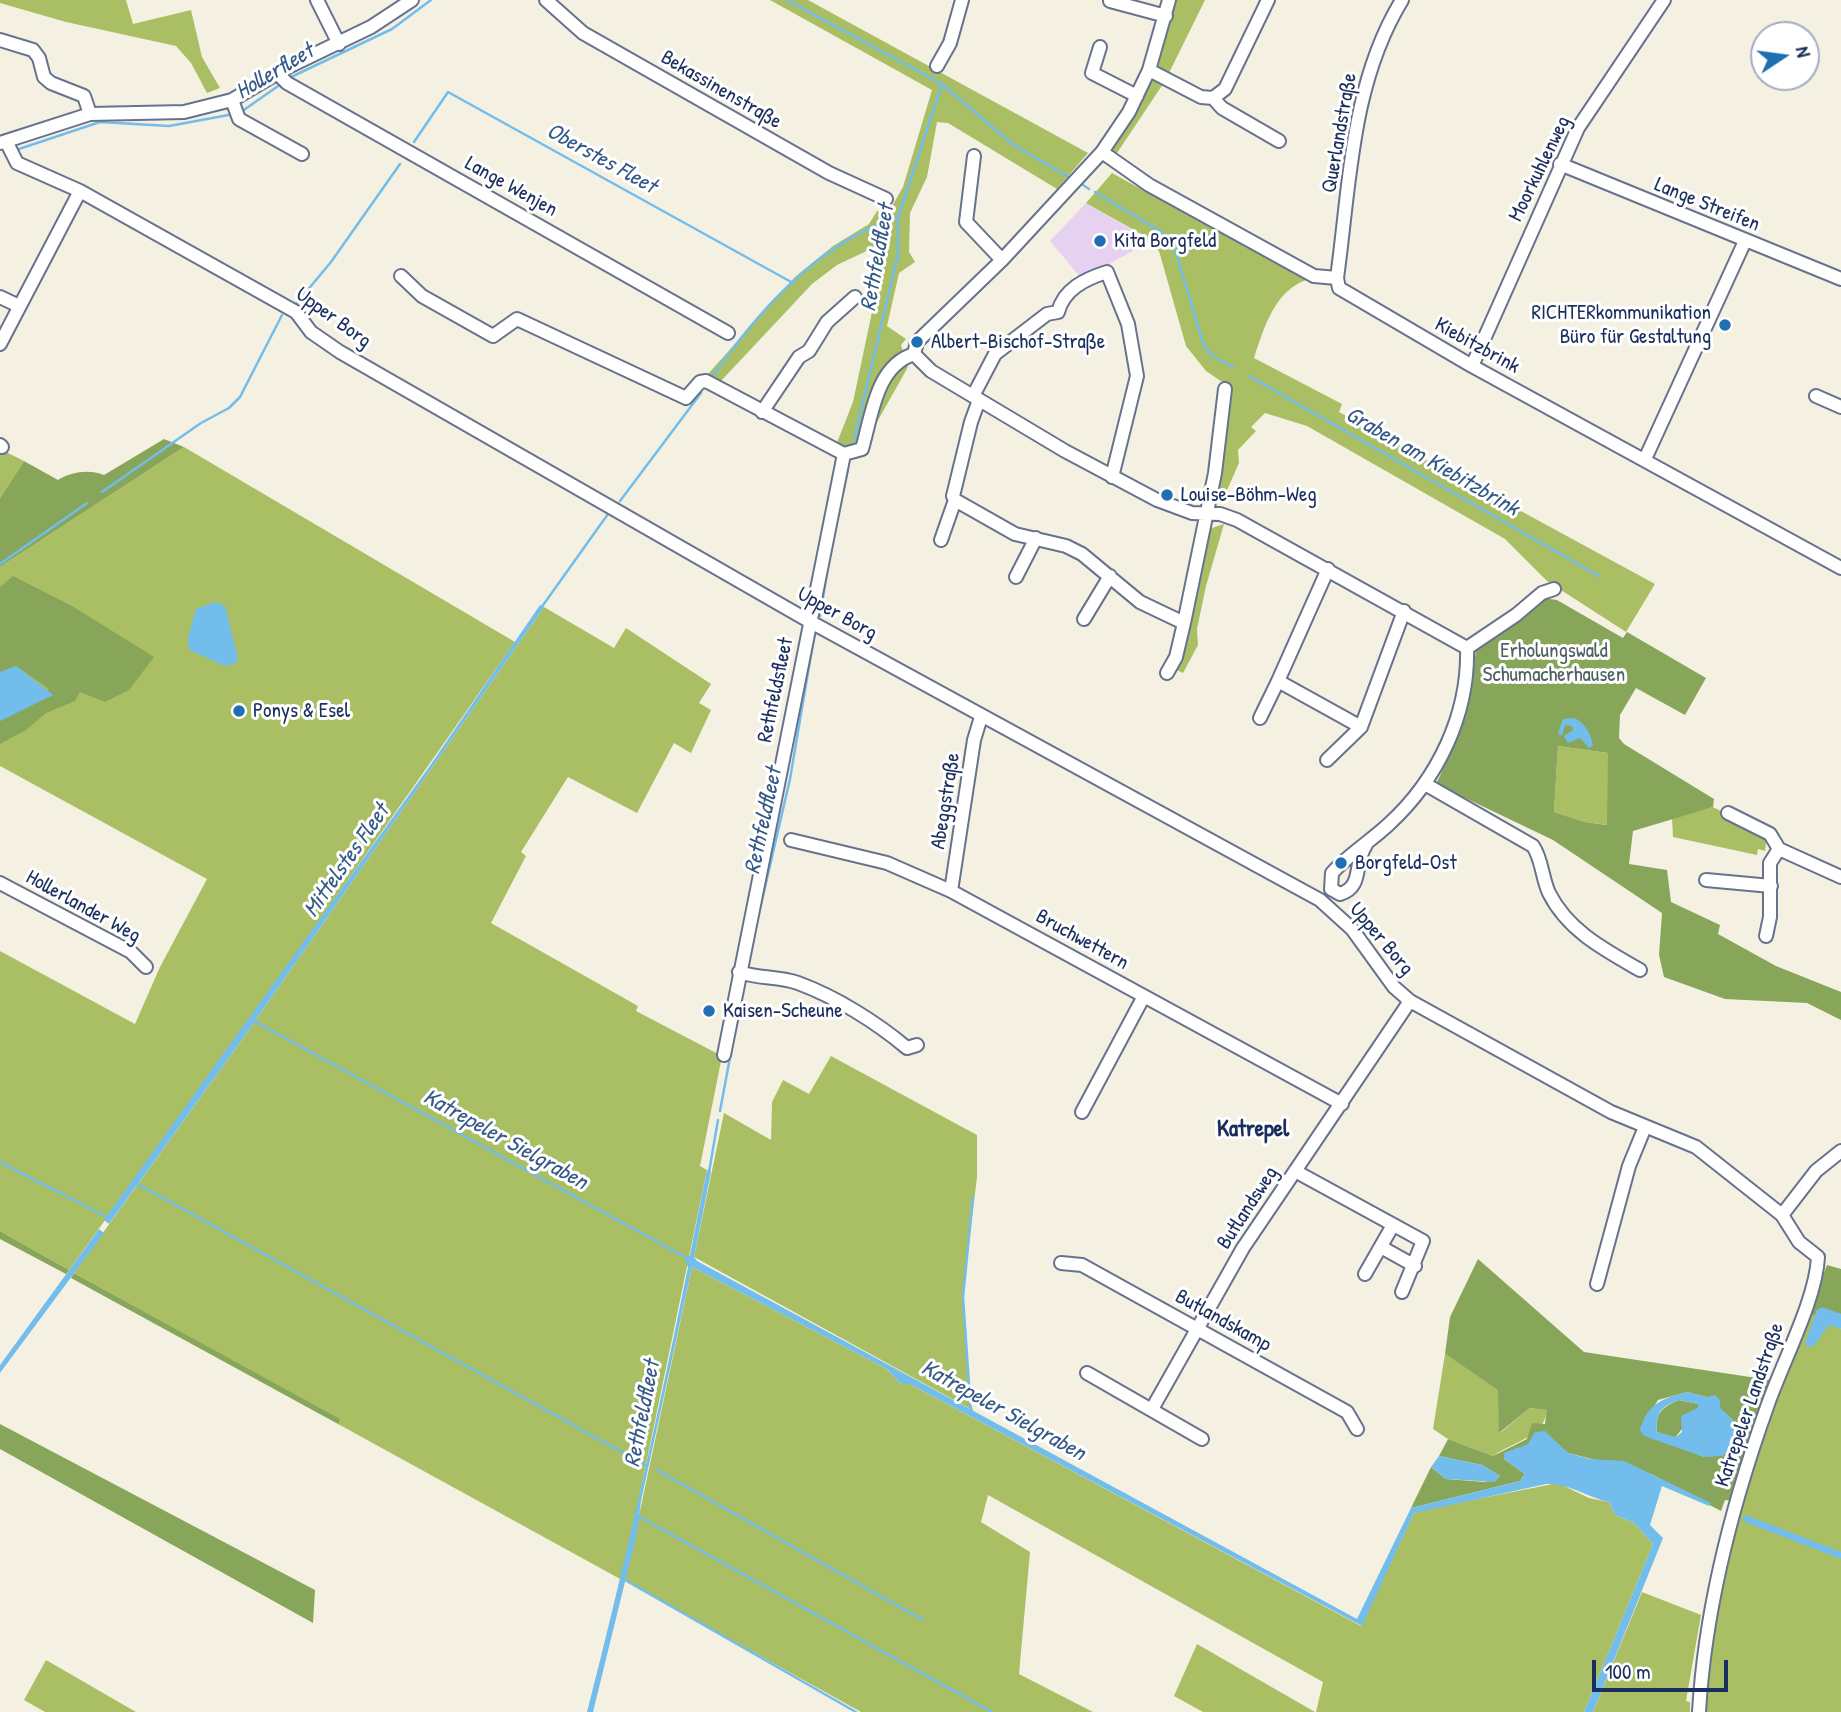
<!DOCTYPE html>
<meta charset="utf-8">
<style>
body{margin:0}
#map{position:relative;width:1841px;height:1712px;overflow:hidden;background:#f5f1e2;font-family:"Patrick Hand",sans-serif}
canvas{display:block}
.north{position:absolute;left:1750px;top:21px;width:70px;height:70px;box-sizing:border-box;background:#fff;border:2px solid #a4acbf;border-radius:50%;rotate:77deg;font-size:19px;font-weight:700;line-height:28px;text-align:center;color:#1b2f5e}
.north::after{content:'';display:block;margin:auto;width:24px;height:32px;background:#1f6fb2;clip-path:polygon(50% 0,100% 100%,50% 72%,0 100%)}
.scale{position:absolute;left:1592px;top:1660px;width:136px;height:32px;box-sizing:border-box;border:4px solid #1b2f5e;border-top:0;padding-left:9px;font-size:21px;line-height:24px;white-space:nowrap;color:#1b2f5e;-webkit-text-stroke:5px #fff;paint-order:stroke}
</style>
<div id="map">
<canvas width="1841" height="1712"></canvas>
<div class="north">N</div>
<div class="scale">100 m</div>
</div>
<script>
const c = document.querySelector('canvas').getContext('2d');
c.lineJoin = 'round';
function fillPath(path, color) { c.fillStyle = color; c.fill(path, 'evenodd'); }
function strokePath(path, color, width, dash) { c.strokeStyle = color; c.lineWidth = width; c.lineCap = dash ? 'butt' : 'round'; c.setLineDash(dash || []); c.stroke(path); }
function drawText(font, color, halo, rows, align = 'center') {
  c.font = font + ' "Patrick Hand",sans-serif'; c.lineWidth = 6; c.setLineDash([]); c.textBaseline = 'middle'; c.strokeStyle = halo; c.fillStyle = color; for (const [text, x, y, turn = 0] of rows) {
    c.save(); c.translate(x, y); c.rotate((+turn || 0) * Math.PI / 180); c.textAlign = isNaN(turn) ? turn : align; if (halo) c.strokeText(text, 0, 0); c.fillText(text, 0, 0); c.restore();
  }
}
fillPath(new Path2D(`
 M 1086,203 L 1151,241 L 1082,279 L 1050,241 Z`), '#e6d2f0');
fillPath(new Path2D(`
 M 0,0 L 126,0 L 133,24 L 191,10 L 202,57 L 220,88 L 207,93 L 191,63 L 176,46 L 66,22 L 0,3 Z
 M 770,0 L 808,0 L 1088,153 L 1057,189 L 948,123 L 937,122 L 927,177 L 910,213 L 909,252 L 915,262 L 899,273 L 887,326 L 906,339 L 901,345 L 903,351 L 887,363 L 879,378 L 862,441 L 848,451 L 836,445 L 853,402 L 880,274 L 875,247 L 837,265 L 812,284 L 720,382 L 708,374 L 795,277 L 833,246 L 869,224 L 877,211 L 887,215 L 903,187 L 932,90 Z
 M 1174,0 L 1205,0 L 1167,77 L 1158,68 Z
 M 1157,78 L 1165,81 L 1115,156 L 1112,147 L 1150,80 Z
 M 1112,173 L 1306,280 C 1274,292 1264,328 1254,358 L 1342,404 L 1339,412 L 1655,584 L 1626,632 L 1547,581 L 1505,539 L 1307,426 L 1265,413 L 1251,427 L 1256,431 L 1238,450 L 1239,463 L 1224,497 L 1212,499 L 1228,386 L 1206,371 L 1186,346 L 1159,251 L 1141,234 L 1086,203 Z
 M 905,364 L 908,367 L 877,422 L 871,445 L 873,427 L 888,379 Z
 M 184,447 L 515,642 L 237,1038 L 69,1270 L 0,1231 L 0,951 L 135,1024 L 160,967 L 207,879 L 0,766 L 0,567 Z
 M 0,449 L 24,461 L 0,498 Z
 M 1224,524 L 1206,586 L 1197,629 L 1198,645 L 1183,673 L 1173,668 L 1206,530 Z
 M 544,607 L 614,648 L 626,628 L 711,684 L 699,703 L 711,710 L 691,753 L 674,743 L 637,813 L 568,777 L 521,852 L 526,856 L 491,923 L 638,1006 L 636,1011 L 722,1056 L 700,1166 L 707,1170 L 622,1580 L 338,1424 L 339,1419 L 74,1273 L 241,1041 Z
 M 1558,746 L 1608,753 L 1608,825 L 1585,822 L 1554,812 Z
 M 1713,807 L 1767,835 L 1765,851 L 1758,849 L 1757,855 L 1673,837 L 1672,818 Z
 M 831,1056 L 977,1135 L 977,1177 L 963,1294 L 971,1406 L 974,1411 L 694,1257 L 724,1113 L 771,1140 L 772,1102 L 783,1080 L 809,1094 Z
 M 692,1267 L 887,1369 L 901,1384 L 910,1384 L 1361,1626 L 1414,1513 L 1426,1509 L 1558,1483 L 1589,1498 L 1609,1502 L 1615,1515 L 1634,1523 L 1653,1544 L 1584,1712 L 1316,1712 L 1323,1682 L 988,1495 L 981,1522 L 1030,1552 L 1019,1674 L 1093,1712 L 861,1712 L 625,1581 Z
 M 1808,1311 L 1841,1329 L 1841,1712 L 1705,1712 C 1708,1682 1710,1652 1714,1622 C 1730,1514 1770,1412 1808,1311 Z
 M 1445,1354 L 1499,1390 L 1500,1433 L 1530,1408 L 1548,1410 C 1542,1438 1515,1441 1493,1456 L 1448,1439 L 1433,1429 Z
 M 1642,1592 L 1701,1615 L 1686,1701 L 1690,1702 L 1690,1712 L 1593,1712 Z
 M 1197,1644 L 1315,1712 L 1203,1712 L 1174,1696 Z
 M 46,1660 L 136,1712 L 45,1712 L 24,1700 Z`), '#aabf64');
fillPath(new Path2D(`
 M 164,439 L 184,447 L 0,567 L 0,498 L 24,461 L 58,480 C 71,472 89,469 104,475 Z
 M 13,576 L 72,606 L 154,657 L 129,690 L 105,702 L 80,692 L 75,701 L 46,713 L 26,730 L 0,744 L 0,721 L 49,689 L 16,666 L 0,672 L 0,587 Z
 M 1543,598 L 1557,600 L 1623,638 L 1627,632 L 1706,678 L 1685,715 L 1636,688 L 1620,715 L 1619,738 L 1624,744 L 1714,799 L 1713,807 L 1633,831 L 1629,864 L 1667,870 L 1671,902 L 1720,925 L 1718,934 L 1776,966 L 1841,992 L 1841,1020 L 1807,1003 L 1725,999 L 1664,977 L 1659,955 L 1662,913 L 1553,840 L 1436,784 C 1460,736 1472,701 1476,646 ZM 1558,746 L 1608,753 L 1607,825 L 1585,822 L 1554,812 Z
 M 0,1231 L 69,1270 L 66,1274 L 0,1239 Z
 M 1478,1259 L 1584,1352 L 1770,1380 L 1734,1501 L 1725,1500 L 1721,1511 L 1651,1474 L 1568,1453 L 1551,1439 L 1515,1449 L 1504,1459 L 1525,1474 L 1520,1481 L 1411,1508 L 1431,1467 L 1446,1479 L 1485,1482 L 1500,1476 L 1482,1465 L 1439,1456 L 1448,1439 L 1493,1456 L 1527,1439 L 1532,1423 L 1545,1424 L 1547,1410 L 1530,1408 L 1499,1433 L 1498,1390 L 1445,1354 L 1450,1317 ZM 1687,1392 L 1706,1397 L 1733,1420 L 1704,1457 L 1640,1430 L 1658,1400 Z
 M 1827,1265 L 1841,1269 L 1841,1314 L 1817,1310 L 1815,1316 L 1808,1311 Z
 M 74,1273 L 340,1419 L 338,1424 L 71,1278 Z
 M 1679,1400 L 1698,1404 L 1698,1408 L 1675,1438 L 1657,1432 C 1655,1413 1662,1407 1679,1400 Z
 M 0,1424 L 315,1590 L 313,1623 L 0,1449 Z`), '#87a65a');
fillPath(new Path2D(`
 M 215,602 L 225,606 L 238,658 L 235,664 L 225,666 L 189,650 L 188,637 L 196,609 Z
 M 540,605 L 544,607 L 241,1041 L 109,1224 L 104,1220 L 429,767 Z
 M 16,666 L 53,695 L 0,721 L 0,672 Z
 M 1575,718 C 1586,725 1590,732 1593,745 L 1589,748 L 1580,738 L 1568,743 L 1564,736 L 1573,730 L 1572,726 L 1565,725 L 1562,736 L 1558,733 L 1563,719 Z
 M 707,1170 L 711,1172 L 694,1257 L 697,1261 L 1357,1619 L 1411,1508 L 1520,1481 L 1525,1474 L 1504,1459 L 1504,1453 L 1528,1444 L 1535,1432 L 1545,1431 L 1568,1453 L 1590,1459 L 1624,1461 L 1711,1503 L 1709,1506 L 1662,1486 L 1650,1525 L 1663,1538 L 1593,1712 L 1584,1712 L 1653,1544 L 1634,1523 L 1615,1515 L 1609,1502 C 1587,1497 1569,1483 1546,1484 L 1414,1513 L 1362,1626 L 910,1384 L 901,1384 L 887,1369 L 692,1267 L 641,1501 L 637,1533 L 593,1712 L 587,1712 C 625,1564 658,1416 688,1267 L 685,1261 L 690,1255 Z
 M 99,1229 L 104,1233 L 0,1373 L 0,1365 Z
 M 1822,1307 L 1841,1314 L 1841,1329 L 1829,1325 L 1813,1347 L 1807,1346 L 1805,1343 L 1817,1310 Z
 M 1687,1392 L 1706,1397 L 1715,1395 L 1720,1400 L 1720,1408 L 1733,1420 L 1737,1441 L 1723,1456 L 1704,1457 L 1644,1436 L 1640,1430 C 1647,1404 1663,1398 1687,1392 ZM 1679,1400 L 1698,1404 L 1698,1408 L 1681,1416 L 1682,1432 L 1676,1437 L 1657,1432 C 1655,1412 1662,1406 1679,1400 Z
 M 1439,1456 L 1482,1465 L 1500,1476 L 1495,1482 L 1446,1479 L 1431,1467 Z
 M 1746,1515 L 1841,1552 L 1841,1559 L 1745,1522 L 1742,1519 Z`), '#72bdeb');
strokePath(new Path2D(`
 M 787,0 L 942,84 L 1011,143 L 1070,178
 M 289,78 L 392,29 L 431,0
 M 241,112 L 281,84
 M 414,142 L 448,92 L 793,283
 M 16,150 L 100,122 L 169,126 L 234,114
 M 1083,185 L 1089,189
 M 1095,192 L 1163,233 L 1176,253 L 1203,343 L 1211,355 L 1233,367
 M 296,304 L 331,262 L 400,164
 M 1249,376 L 1599,576
 M 712,377 C 758,311 819,242 898,217
 M 854,440 L 898,254 L 898,217 L 942,84
 M 102,492 L 201,423 L 229,408 L 240,397 L 282,315
 M 843,493 L 848,469
 M 620,501 L 701,393
 M 0,564 L 87,503
 M 541,608 L 608,514
 M 820,616 L 830,554
 M 753,939 L 790,779 L 814,637
 M 254,1021 L 687,1258
 M 720,1111 L 740,1004
 M 0,1162 L 109,1218
 M 709,1172 L 718,1120
 M 136,1183 L 647,1466
 M 971,1413 L 963,1297 L 973,1197
 M 657,1470 L 923,1620
 M 638,1516 L 992,1712
 M 625,1580 L 856,1712`), '#72bdeb', 2.5);
const minor = new Path2D(`
 M 317,0 L 339,44
 M 546,0 L 583,33 L 829,173 L 886,199
 M 1169,0 L 1149,70 L 1129,112 L 1102,152 L 1002,260 L 917,342 L 914,354 L 931,371 L 1065,451 L 1157,500 L 1192,513 L 1220,514 L 1237,520 L 1467,648 C 1469,714 1438,779 1389,824 C 1371,841 1349,854 1332,873 L 1331,889 L 1340,894 C 1364,887 1353,863 1366,845
 M 1402,0 C 1351,83 1350,184 1337,278 L 1339,288 L 1472,366 L 1841,568
 M 1110,1 L 1166,16
 M 0,40 L 33,50 L 39,58 L 44,77 L 51,83 L 84,96 L 90,114
 M 1100,47 L 1092,73 L 1137,96
 M 937,66 L 950,43 L 962,0
 M 1149,70 L 1201,97 L 1213,98 L 1222,108 L 1279,141
 M 277,73 L 287,83 L 728,333
 M 1213,98 L 1225,89 L 1268,0
 M 232,100 L 239,119 L 302,154
 M 6,141 L 17,163 L 80,191 L 296,312 L 311,332 L 340,352 L 809,621 L 1320,900 L 1352,929 L 1394,987 L 1410,1001 L 1611,1112 L 1696,1147 L 1782,1215 L 1799,1242 L 1818,1257 C 1816,1300 1782,1363 1767,1407 C 1732,1505 1705,1608 1699,1712
 M 0,143 L 90,114 L 184,112 L 232,100 L 288,67 L 371,27 L 412,0
 M 1102,152 L 1149,185 L 1314,276 L 1337,278
 M 974,156 L 966,222 L 1002,260
 M 1560,164 L 1841,279
 M 401,276 L 422,296 L 493,336 L 517,319 L 686,398 L 700,382 L 706,381 L 844,454
 M 0,297 L 19,306
 M 0,344 L 80,191
 M 1472,366 L 1578,128 L 1664,0
 M 973,396 L 995,354 L 1047,314 L 1058,312 C 1064,289 1085,279 1107,272 L 1128,324 L 1137,376 L 1112,477
 M 1816,396 L 1841,407
 M 979,400 L 971,422 L 953,496 L 955,500 L 1015,534 L 1066,546 L 1082,554 L 1140,602 L 1184,623 L 1215,473 L 1225,389
 M 762,412 L 799,357 L 809,351 L 827,322 L 855,297
 M 0,445 L 2,447
 M 1645,459 L 1745,241
 M 941,540 L 955,500
 M 1328,569 L 1278,681 L 1361,727 L 1404,611
 M 1016,577 L 1036,538
 M 1084,619 L 1110,576
 M 1467,648 L 1516,615 L 1542,593 L 1554,589
 M 1167,673 L 1176,657 L 1184,623
 M 1260,718 L 1278,681
 M 1327,760 L 1361,727
 M 1425,784 L 1533,846 C 1542,859 1542,878 1549,893 C 1568,931 1605,950 1640,970
 M 1728,813 L 1770,834 L 1779,849 L 1841,877
 M 791,840 L 887,863 L 951,891 L 1342,1104
 M 1706,880 L 1771,886
 M 0,883 L 131,952 L 146,967
 M 951,891 L 974,740 L 981,717
 M 1766,936 L 1770,917 L 1770,863 L 1779,849
 M 739,972 C 759,979 779,976 798,983 C 836,997 876,1022 907,1048 L 917,1045
 M 724,1055 L 844,454 L 862,449 C 872,415 876,366 914,354
 M 1082,1112 L 1144,996
 M 1295,1171 L 1423,1241 L 1402,1292
 M 1782,1215 L 1816,1171 L 1841,1151
 M 1381,1247 L 1415,1266
 M 1061,1263 L 1082,1265 L 1347,1412 L 1357,1429
 M 1365,1274 L 1393,1225
 M 1597,1284 L 1629,1166 L 1645,1127
 M 1087,1373 L 1202,1439
 M 1152,1409 L 1243,1248 L 1410,1001`);
strokePath(minor, '#67738c', 16);
strokePath(minor, '#fff', 12);
for (const [x, y, r, color] of [
 [1100,241,7,"#1f6fb2"],
 [1725,325,7,"#1f6fb2"],
 [917,342,7,"#1f6fb2"],
 [1167,495,7,"#1f6fb2"],
 [239,711,7,"#1f6fb2"],
 [1341,863,7,"#1f6fb2"],
 [709,1011,7,"#1f6fb2"]
]) { const dot = new Path2D(); dot.arc(x, y, r, 0, 2 * Math.PI); c.fillStyle = color; c.fill(dot); strokePath(dot, '#fff', 2.5); }
drawText('21px', '#1b2f5e', '#fff', [
 ["Bekassinenstraße",721,90,30],
 ["Querlandstraße",1340,133,-80],
 ["Moorkuhlenweg",1540,169,-64],
 ["Lange Wenjen",511,187,29],
 ["Lange Streifen",1707,205,22],
 ["Upper Borg",333,318,36],
 ["Kiebitzbrink",1477,346,29],
 ["Upper Borg",837,614,29],
 ["Rethfeldsfleet",776,690,-78],
 ["Abeggstraße",946,801,-81],
 ["Hollerlander Weg",83,907,29],
 ["Upper Borg",1381,939,50],
 ["Bruchwettern",1082,940,29],
 ["Butlandsweg",1248,1208,-57],
 ["Butlandskamp",1223,1321,29],
 ["Katrepeler Landstraße",1750,1405,-71]
]);
drawText('21px', '#1b2f5e', '#fff', [
 ["Kita Borgfeld",1114,241],
 ["RICHTERkommunikation",1711,313,"right"],
 ["Büro für Gestaltung",1711,337,"right"],
 ["Albert-Bischof-Straße",931,342],
 ["Louise-Böhm-Weg",1181,495],
 ["Ponys & Esel",253,711],
 ["Borgfeld-Ost",1355,863],
 ["Kaisen-Scheune",723,1011]
], 'left');
drawText('21px', '#4d6160', '#fff', [
 ["Erholungswald",1554,651],
 ["Schumacherhausen",1554,675]
]);
drawText('italic 23px', '#355a88', '#fff', [
 ["Hollerfleet",275,72,-31],
 ["Oberstes Fleet",601,159,29],
 ["Rethfeldfleet",878,258,-80],
 ["Graben am Kiebitzbrink",1432,462,30],
 ["Rethfeldfleet",764,821,-78],
 ["Mittelstes Fleet",347,861,-55],
 ["Katrepeler Sielgraben",505,1140,29],
 ["Katrepeler Sielgraben",1003,1411,29],
 ["Rethfeldfleet",643,1414,-79]
]);
drawText('bold 23px', '#1b2f5e', '#fff', [
 ["Katrepel",1253,1130]
]);
</script>
